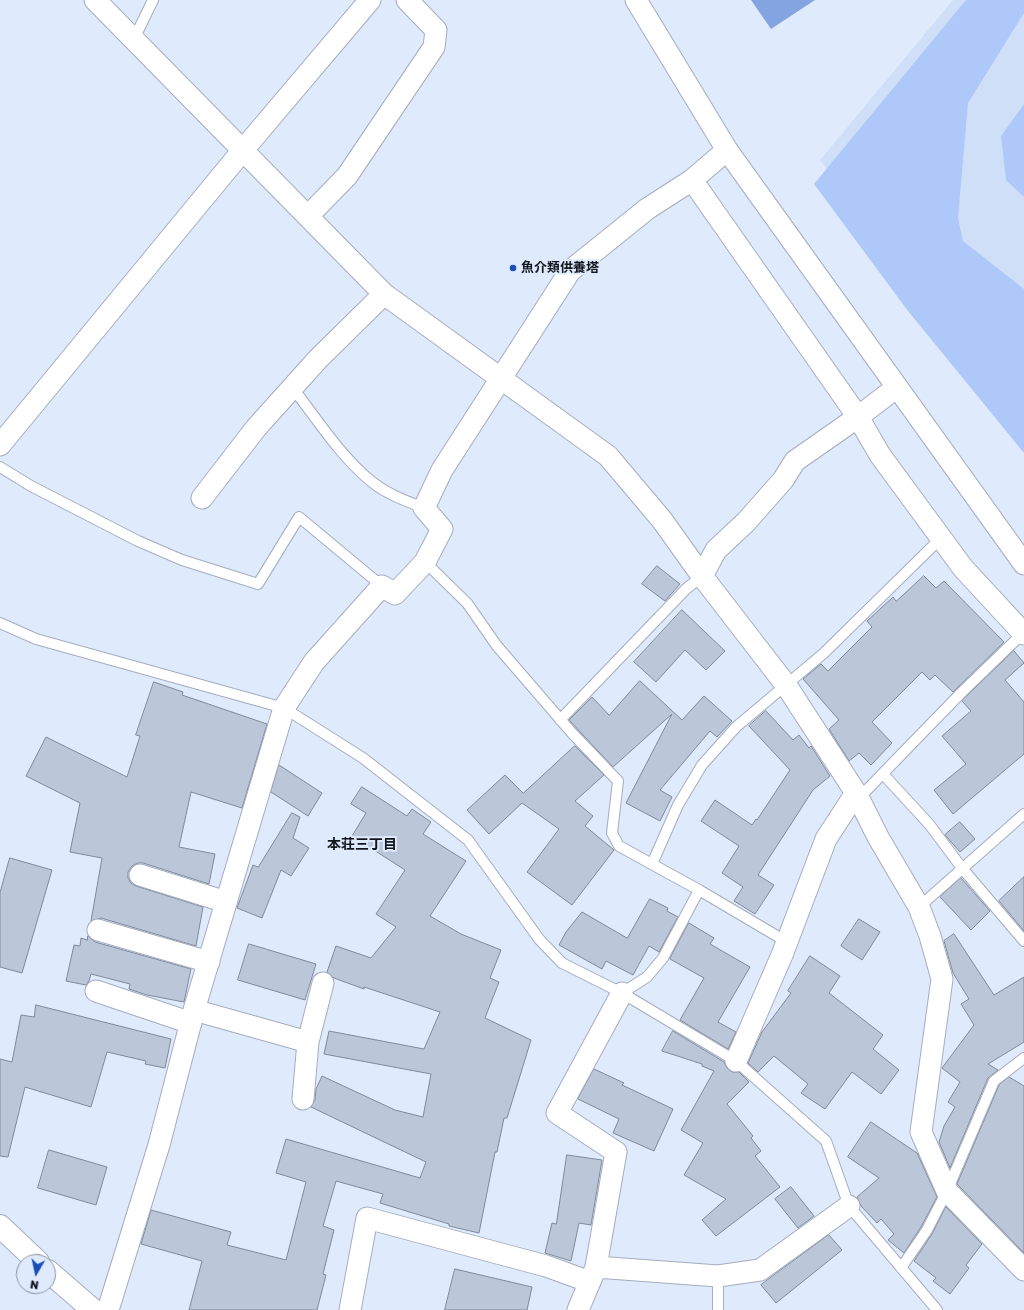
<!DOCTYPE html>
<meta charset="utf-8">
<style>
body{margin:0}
#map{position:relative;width:1024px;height:1310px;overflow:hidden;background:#dfeafd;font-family:"Golos Text",sans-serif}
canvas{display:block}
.north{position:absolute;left:16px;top:1254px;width:40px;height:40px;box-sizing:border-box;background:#dfeafd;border:1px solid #8d95a3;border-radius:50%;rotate:189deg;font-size:11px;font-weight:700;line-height:16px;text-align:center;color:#12161d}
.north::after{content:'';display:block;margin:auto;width:14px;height:18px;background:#194fbb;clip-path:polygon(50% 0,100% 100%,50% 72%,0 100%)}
</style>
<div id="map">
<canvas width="1024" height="1310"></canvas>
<div class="north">N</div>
</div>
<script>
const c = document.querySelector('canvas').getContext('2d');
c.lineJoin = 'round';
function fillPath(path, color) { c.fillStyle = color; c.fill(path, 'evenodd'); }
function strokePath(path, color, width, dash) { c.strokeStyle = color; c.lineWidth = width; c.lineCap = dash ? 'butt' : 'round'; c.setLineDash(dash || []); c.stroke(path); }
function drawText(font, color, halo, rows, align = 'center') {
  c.font = font + ' "Golos Text","Noto Sans JP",sans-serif'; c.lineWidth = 4; c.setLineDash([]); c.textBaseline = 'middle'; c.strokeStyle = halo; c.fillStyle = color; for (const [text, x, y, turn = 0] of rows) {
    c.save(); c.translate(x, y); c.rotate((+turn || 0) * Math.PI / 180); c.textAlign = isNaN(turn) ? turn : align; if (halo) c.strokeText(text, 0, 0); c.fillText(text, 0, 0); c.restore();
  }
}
fillPath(new Path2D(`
 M 953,0 L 1024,0 L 1024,422 L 972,358 L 820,160 Z`), '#d0dff8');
fillPath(new Path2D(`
 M 966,0 L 1024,0 L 1024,13 L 968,103 L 958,218 L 963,241 L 1024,289 L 1024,453 L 908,311 L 814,184 Z
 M 1024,104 L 1024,197 L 1006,180 L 1001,136 Z`), '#aec9f9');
fillPath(new Path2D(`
 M 751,0 L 815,0 L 771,29 Z`), '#83a4e1');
const building = new Path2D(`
 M 657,566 L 680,584 L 665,601 L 642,584 Z
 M 924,576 L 936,588 L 944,581 L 1004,642 L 953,692 L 935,675 L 930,680 L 922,672 L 872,722 L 892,743 L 871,765 L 859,753 L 849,761 L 829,729 L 839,720 L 803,679 L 821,664 L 828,671 L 872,627 L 867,621 L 893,597 L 896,601 Z
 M 682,610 L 725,651 L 706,670 L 685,650 L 656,682 L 634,662 Z
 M 1014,651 L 1024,663 L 1005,680 L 1024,702 L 1024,754 L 953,814 L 934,790 L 966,764 L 942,736 L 971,711 L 962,701 Z
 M 640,681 L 682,720 L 704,696 L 732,721 L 717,737 L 710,731 L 660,790 L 672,797 L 660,821 L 626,803 L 672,714 L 613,767 L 569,720 L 592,697 L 609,715 Z
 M 154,682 L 183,692 L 182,695 L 267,724 L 242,808 L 191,792 L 179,847 L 215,854 L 209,884 L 143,863 L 138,863 L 132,866 L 128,872 L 128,878 L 131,883 L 136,886 L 203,907 L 196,946 L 101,918 L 91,921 L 102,858 L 70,852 L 80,803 L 26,776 L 46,737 L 127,777 L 140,736 L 136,735 Z
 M 766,711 L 793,740 L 799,735 L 809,748 L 811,746 L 830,776 L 813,790 L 758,875 L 774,885 L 755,914 L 734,901 L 743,887 L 722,873 L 739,846 L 701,821 L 715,800 L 752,825 L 756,819 L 757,820 L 790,770 L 749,726 Z
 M 575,746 L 604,775 L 575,801 L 593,816 L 585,826 L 614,850 L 572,905 L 527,872 L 559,829 L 522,803 L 489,834 L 467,810 L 505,775 L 523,793 Z
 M 279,765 L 322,793 L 308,816 L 271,792 Z
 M 362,787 L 407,816 L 412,809 L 431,822 L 423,834 L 466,861 L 430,916 L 461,934 L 501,950 L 490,978 L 499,982 L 485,1018 L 531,1040 L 507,1118 L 504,1118 L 497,1152 L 495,1152 L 479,1233 L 449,1226 L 449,1224 L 380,1203 L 383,1194 L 336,1181 L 323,1226 L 334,1230 L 323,1274 L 326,1275 L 317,1310 L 189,1310 L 202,1261 L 141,1244 L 151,1210 L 231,1232 L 227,1245 L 286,1260 L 306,1182 L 276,1173 L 286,1139 L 420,1178 L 426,1162 L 311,1107 L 315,1100 L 316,1089 L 322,1076 L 395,1110 L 423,1117 L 431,1074 L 324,1054 L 329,1031 L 424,1049 L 440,1012 L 364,987 L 364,989 L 334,978 L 327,972 L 336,946 L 371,958 L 396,927 L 376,914 L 405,870 L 352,836 L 366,813 L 351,804 Z
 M 292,813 L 300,817 L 293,838 L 309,848 L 291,876 L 281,870 L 262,918 L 237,908 L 253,865 L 258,867 Z
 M 960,822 L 975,839 L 960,852 L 945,835 Z
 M 10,858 L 52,870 L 22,973 L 0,967 L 0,893 Z
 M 1024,877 L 1024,931 L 999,901 Z
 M 961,878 L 990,911 L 971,930 L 940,897 Z
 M 650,899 L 668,908 L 667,911 L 678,917 L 659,952 L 649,946 L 633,975 L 606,961 L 602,969 L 559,945 L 566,932 L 582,912 L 627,938 Z
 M 859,919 L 880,932 L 862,960 L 841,946 Z
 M 689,923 L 714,938 L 710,944 L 750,967 L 718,1022 L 736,1032 L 728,1049 L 680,1020 L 704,978 L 670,959 Z
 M 954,934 L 994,995 L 1024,977 L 1024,1042 L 988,1064 L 998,1070 L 988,1078 L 950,1168 L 939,1142 L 944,1126 L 955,1107 L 948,1102 L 960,1082 L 942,1068 L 974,1025 L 961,1004 L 969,999 L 953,973 L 944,941 Z
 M 88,936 L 95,942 L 191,969 L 184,1002 L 147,995 L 129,989 L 130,984 L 91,974 L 89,981 L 86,985 L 66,981 L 74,945 L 80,946 L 81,938 L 87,940 Z
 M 249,944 L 316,964 L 305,1000 L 238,980 Z
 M 810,956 L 840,976 L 829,993 L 883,1035 L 873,1049 L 899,1070 L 881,1094 L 852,1072 L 825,1109 L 801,1093 L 808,1084 L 774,1056 L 758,1072 L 748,1063 L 762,1032 L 791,993 L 788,991 Z
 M 36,1005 L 171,1039 L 165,1068 L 145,1064 L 146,1061 L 107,1052 L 91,1107 L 25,1087 L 8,1157 L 0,1156 L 0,1059 L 12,1062 L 21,1015 L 34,1017 Z
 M 673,1031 L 724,1062 L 727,1068 L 732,1072 L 739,1072 L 749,1082 L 727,1104 L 753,1136 L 751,1138 L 761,1151 L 755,1156 L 780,1187 L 716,1236 L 702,1220 L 726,1199 L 684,1175 L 703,1143 L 681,1130 L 714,1071 L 702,1066 L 702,1064 L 662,1051 Z
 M 594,1069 L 624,1083 L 622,1085 L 673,1109 L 654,1151 L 613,1133 L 619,1119 L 578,1099 Z
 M 1009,1077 L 1024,1086 L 1024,1253 L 957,1184 L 999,1085 Z
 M 871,1122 L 917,1153 L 937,1197 L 921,1227 L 904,1253 L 888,1240 L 894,1234 L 881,1219 L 877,1223 L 861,1206 L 857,1197 L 879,1178 L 848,1157 Z
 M 49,1150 L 107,1167 L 96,1205 L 38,1188 Z
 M 567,1155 L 602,1160 L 591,1225 L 579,1223 L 571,1261 L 545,1253 L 552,1223 L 556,1224 Z
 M 791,1187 L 814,1216 L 798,1228 L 775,1199 Z
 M 946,1207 L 982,1244 L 966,1265 L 969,1268 L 950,1294 L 933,1281 L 936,1278 L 914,1261 L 932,1234 Z
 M 829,1235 L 842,1250 L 776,1303 L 761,1285 Z
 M 455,1269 L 532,1287 L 527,1310 L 445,1310 Z`);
fillPath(building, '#bcc6d9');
strokePath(building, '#80899a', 1);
const service = new Path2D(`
 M 133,41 L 153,0
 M 292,387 C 317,419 340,456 372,482 C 387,494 406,501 424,508
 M 0,467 L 31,486 L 138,541 L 182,560 L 258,584 L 299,517 L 382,586
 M 425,562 L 467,603 L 497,646 L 572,733 L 618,781 L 612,833 L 619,846 L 699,890 L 787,942
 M 0,623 L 36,639 L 284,708 L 363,758 L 468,840 L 539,939 L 562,963 L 622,993 L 736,1061 L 826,1141 L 849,1206 L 937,1310
 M 560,720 L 686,589 L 702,576
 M 883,774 L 929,824 L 962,868 L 1024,941
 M 859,798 L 961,693 L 1023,633
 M 652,864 L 678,805 L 702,765 L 736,727 L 824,653 L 941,538
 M 919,907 L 1024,814
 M 622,993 L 647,977 L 663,958 L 699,890
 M 901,1268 L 927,1230 L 947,1191 L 994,1081 L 1024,1058
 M 718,1310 L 718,1276`);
const minor = new Path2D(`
 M 95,0 L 384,294 L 608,456 L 662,520 L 702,576 L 786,685 L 856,793 L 878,837 L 919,907 L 930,936 L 942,979 L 921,1132 L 947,1191 L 1024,1270
 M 636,0 L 727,150 L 1024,564
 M 692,180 L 858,417 L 880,455 L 963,568 L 1024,634
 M 308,216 L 347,176 L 434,47 L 436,30 L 407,0
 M 0,445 L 243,150 L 370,0
 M 202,498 L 256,428 L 318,359 L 384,294
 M 702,576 L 716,550 L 746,522 L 783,480 L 795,461 L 858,417 L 897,387
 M 140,875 L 226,902
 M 98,930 L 209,962
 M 96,991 L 191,1023
 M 194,1010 L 308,1042
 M 736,1061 L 782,955 L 826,839 L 856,793
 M 303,1099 L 308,1042 L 323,983
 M 596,1267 L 718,1276 L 760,1270 L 849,1206
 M 108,1310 L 159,1145 L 194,1010 L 284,708 L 314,662 L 382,586 L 395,594 L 425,562 L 442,529 L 424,508 L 442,470 L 570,271 L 647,209 L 692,180 L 727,150
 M 350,1310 L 367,1218 L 546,1266 L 590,1282
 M 578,1310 L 596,1267 L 616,1152 L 557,1113 L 622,993`);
const secondary = new Path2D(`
 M 0,1226 L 38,1262
 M 48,1271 L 93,1310`);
strokePath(service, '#a3adbf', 12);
strokePath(minor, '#a3adbf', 23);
strokePath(secondary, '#a3adbf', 24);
strokePath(service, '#fff', 10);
strokePath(minor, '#fff', 21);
strokePath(secondary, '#fff', 22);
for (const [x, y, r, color] of [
 [513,268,4,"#194fbb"]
]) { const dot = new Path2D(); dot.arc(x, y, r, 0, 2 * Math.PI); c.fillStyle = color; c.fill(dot); strokePath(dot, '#dfeafd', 1.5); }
drawText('bold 13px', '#12161d', '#dfeafd', [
 ["魚介類供養塔",521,268]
], 'left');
drawText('bold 14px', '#12161d', '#dfeafd', [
 ["本荘三丁目",362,845]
]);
</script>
